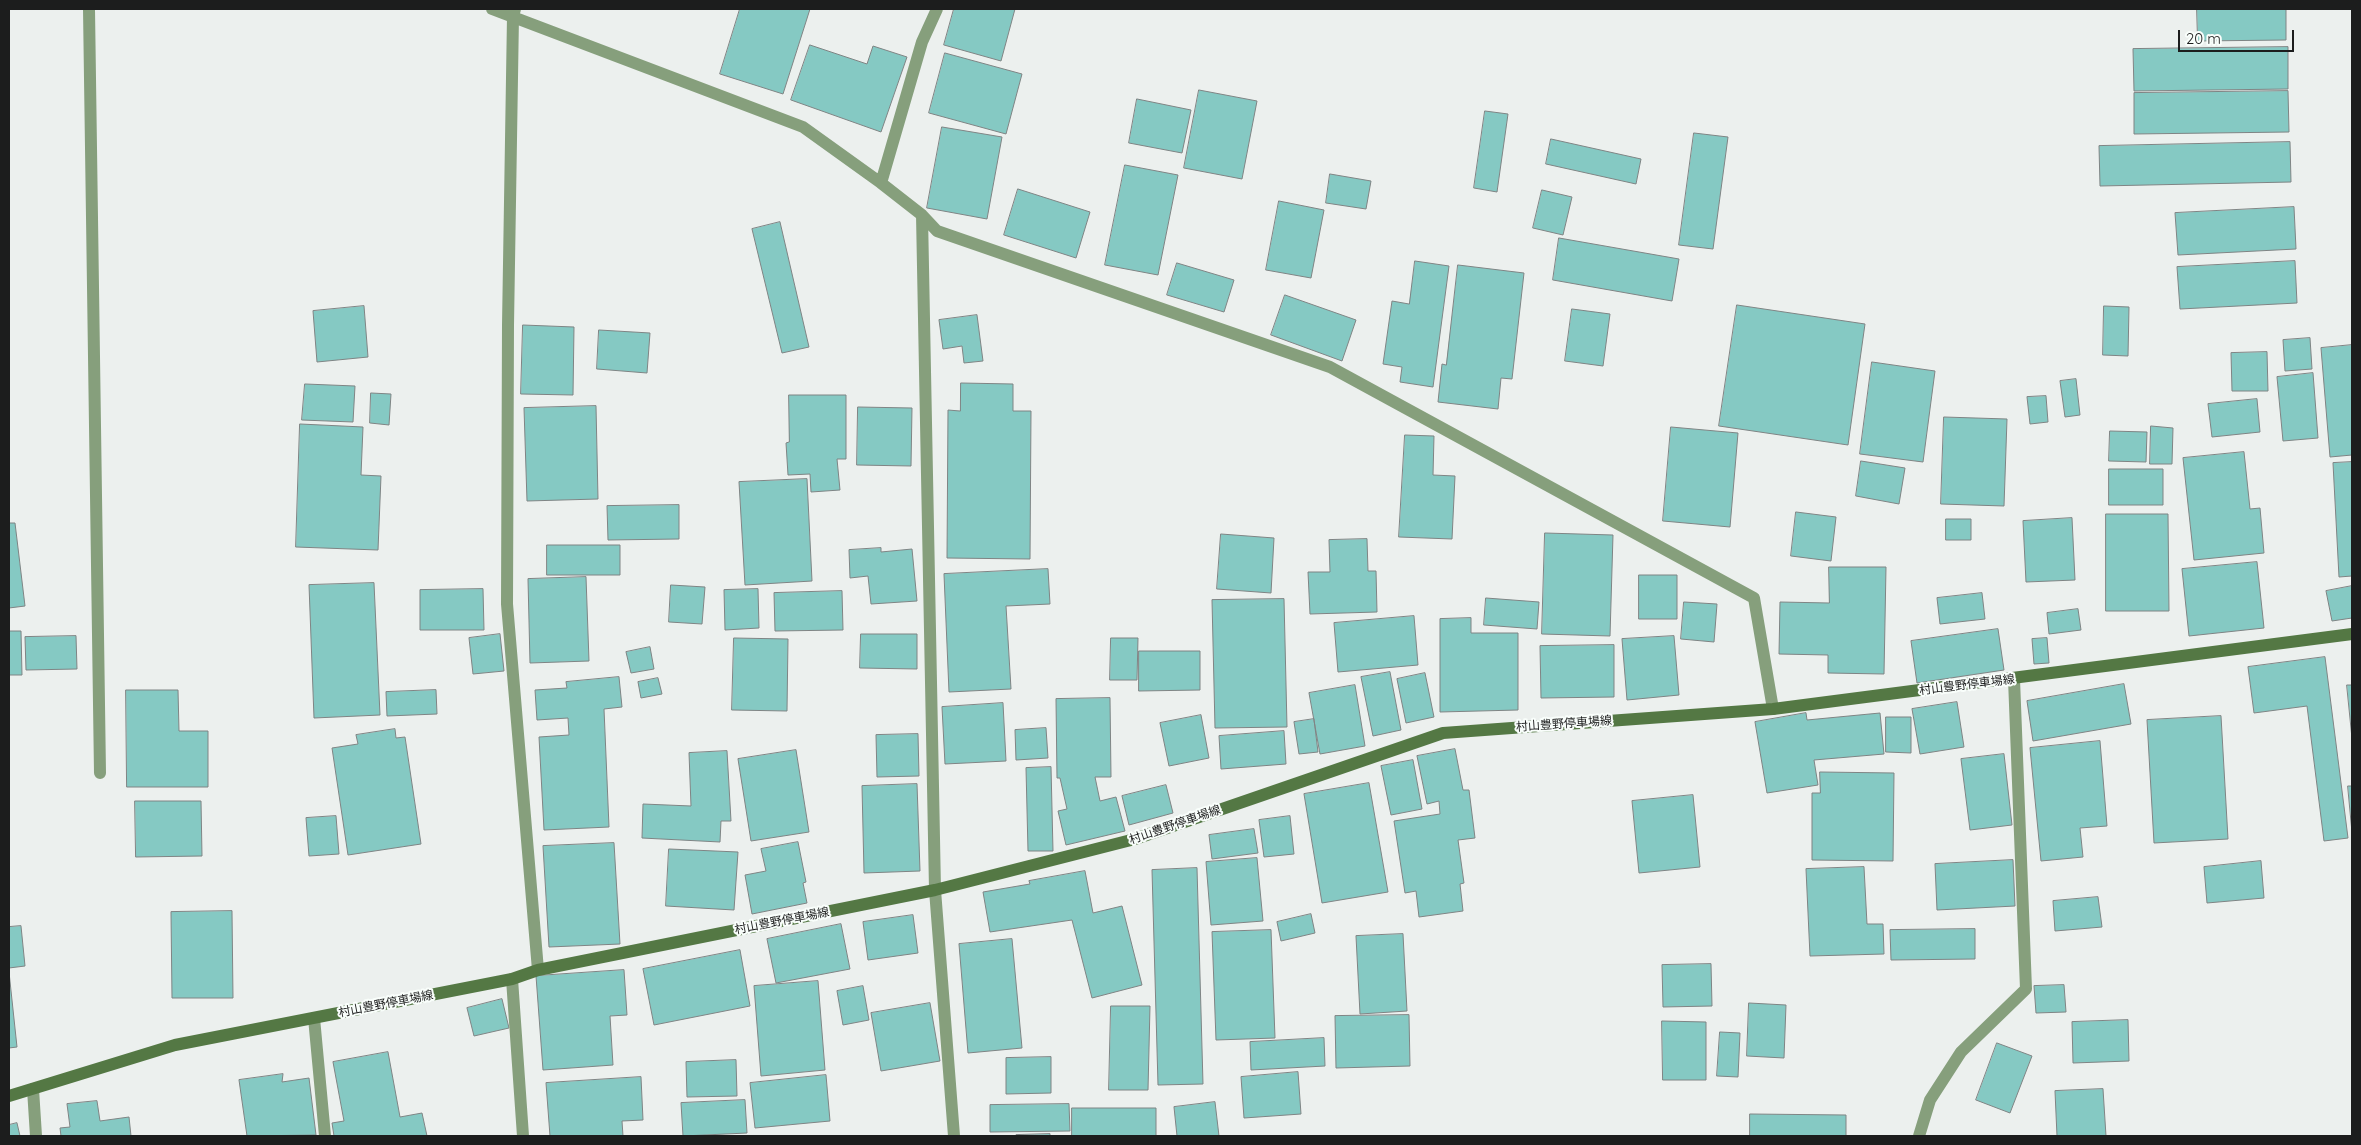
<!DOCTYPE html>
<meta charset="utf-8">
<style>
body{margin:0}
#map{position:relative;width:2361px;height:1145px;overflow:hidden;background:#ecf0ee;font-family:Quicksand,sans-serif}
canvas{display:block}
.frame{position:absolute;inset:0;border:10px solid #1c1d1d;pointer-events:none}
.scale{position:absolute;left:2178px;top:30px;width:116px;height:22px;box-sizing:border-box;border:2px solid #1c1d1d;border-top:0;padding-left:6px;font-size:15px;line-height:18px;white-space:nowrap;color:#1c1d1d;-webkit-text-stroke:4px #f9fefb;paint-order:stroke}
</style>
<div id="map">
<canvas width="2361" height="1145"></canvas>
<div class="frame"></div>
<div class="scale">20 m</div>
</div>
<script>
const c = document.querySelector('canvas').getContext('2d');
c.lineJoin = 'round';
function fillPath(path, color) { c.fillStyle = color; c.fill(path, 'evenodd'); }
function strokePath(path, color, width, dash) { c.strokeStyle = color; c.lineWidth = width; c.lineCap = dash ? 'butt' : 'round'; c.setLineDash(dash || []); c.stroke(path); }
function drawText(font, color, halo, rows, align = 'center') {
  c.font = font + ' Quicksand,"Noto Sans JP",sans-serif'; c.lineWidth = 4; c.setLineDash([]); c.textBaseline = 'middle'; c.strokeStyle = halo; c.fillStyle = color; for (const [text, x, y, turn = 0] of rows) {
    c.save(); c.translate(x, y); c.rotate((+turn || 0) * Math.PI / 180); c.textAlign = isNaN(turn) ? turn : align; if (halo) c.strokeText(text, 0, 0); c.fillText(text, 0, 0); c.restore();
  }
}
const building = new Path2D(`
 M 740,9 L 810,9 L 783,94 L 720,74 Z
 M 954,9 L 1015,9 L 1001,61 L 944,45 Z
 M 2197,9 L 2286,9 L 2286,40 L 2198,41 Z
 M 810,45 L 867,64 L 873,46 L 907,57 L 881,132 L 791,100 Z
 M 2288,47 L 2288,89 L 2134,91 L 2133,49 Z
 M 945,53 L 1022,74 L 1006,134 L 929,113 Z
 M 1199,90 L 1257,101 L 1242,179 L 1184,168 Z
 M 2288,91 L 2289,132 L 2134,134 L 2134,93 Z
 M 1137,99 L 1191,110 L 1182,153 L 1129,143 Z
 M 1485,111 L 1508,114 L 1497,192 L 1474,188 Z
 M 942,127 L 1002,137 L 987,219 L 927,208 Z
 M 1694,133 L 1728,137 L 1713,249 L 1679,245 Z
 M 1551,139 L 1641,159 L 1636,184 L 1546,164 Z
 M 2290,142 L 2291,182 L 2100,186 L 2099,146 Z
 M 1125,165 L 1178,175 L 1158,275 L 1105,265 Z
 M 1330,174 L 1371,181 L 1366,209 L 1326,203 Z
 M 1018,189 L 1090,212 L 1076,258 L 1004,235 Z
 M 1542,190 L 1572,197 L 1563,235 L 1533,228 Z
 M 1279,201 L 1324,210 L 1311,278 L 1266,270 Z
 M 2294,207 L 2296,249 L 2178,255 L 2175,213 Z
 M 780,222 L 809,347 L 782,353 L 752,229 Z
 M 1559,238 L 1679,259 L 1672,301 L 1553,280 Z
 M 1415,261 L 1449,266 L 1433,387 L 1400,382 L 1402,367 L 1383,364 L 1392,301 L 1409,304 Z
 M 2295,261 L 2297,303 L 2180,309 L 2177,267 Z
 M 1177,263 L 1234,280 L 1224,312 L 1167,295 Z
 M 1458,265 L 1524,273 L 1512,379 L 1501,378 L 1498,409 L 1438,402 L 1442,364 L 1446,365 Z
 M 1285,295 L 1356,320 L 1342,361 L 1271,335 Z
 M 1737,305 L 1865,324 L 1848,445 L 1719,426 Z
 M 364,306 L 368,357 L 317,362 L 313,311 Z
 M 2104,306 L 2129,307 L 2128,356 L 2103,355 Z
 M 1572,309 L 1610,314 L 1603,366 L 1565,361 Z
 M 977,315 L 983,361 L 964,363 L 962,346 L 943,349 L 939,320 Z
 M 523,325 L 574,327 L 573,395 L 521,394 Z
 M 599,330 L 650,333 L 647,373 L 597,369 Z
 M 2310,338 L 2312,369 L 2285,371 L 2283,340 Z
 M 2352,345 L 2352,455 L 2330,457 L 2321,348 Z
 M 2267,352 L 2268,391 L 2232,391 L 2231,353 Z
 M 1872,362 L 1935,371 L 1923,462 L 1860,454 Z
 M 2313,373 L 2318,438 L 2283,441 L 2277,377 Z
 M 2076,379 L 2080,415 L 2065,417 L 2060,381 Z
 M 961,383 L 1013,384 L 1013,411 L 1031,411 L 1030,559 L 947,558 L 948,410 L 960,411 Z
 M 305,384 L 355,386 L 353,422 L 302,420 Z
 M 371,393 L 391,394 L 389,425 L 370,423 Z
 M 789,395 L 846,395 L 846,459 L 837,459 L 840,490 L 811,492 L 810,474 L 788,475 L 786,443 L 789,442 Z
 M 2046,396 L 2048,422 L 2030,424 L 2027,397 Z
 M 2257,399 L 2260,432 L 2212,437 L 2208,404 Z
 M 596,406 L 598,499 L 527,501 L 524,408 Z
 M 858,407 L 912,408 L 911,466 L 857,465 Z
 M 1944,417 L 2007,419 L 2004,506 L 1941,504 Z
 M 300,424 L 363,427 L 361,475 L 381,476 L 378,550 L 296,547 Z
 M 2151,426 L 2173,428 L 2172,464 L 2150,464 Z
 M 1671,427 L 1738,433 L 1730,527 L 1663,521 Z
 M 2110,431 L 2147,432 L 2146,462 L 2109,461 Z
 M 1405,435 L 1434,436 L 1433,475 L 1455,476 L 1452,539 L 1399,537 Z
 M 2244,452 L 2250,509 L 2260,508 L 2264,553 L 2194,560 L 2183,458 Z
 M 1861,461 L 1905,468 L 1899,504 L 1856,496 Z
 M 2352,462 L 2352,576 L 2339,577 L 2333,463 Z
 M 2109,469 L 2163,469 L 2163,505 L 2109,505 Z
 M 807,479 L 812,581 L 745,585 L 739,482 Z
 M 679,505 L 679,539 L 608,540 L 607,506 Z
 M 1796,512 L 1836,517 L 1831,561 L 1791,556 Z
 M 2106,514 L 2168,514 L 2169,611 L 2106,611 Z
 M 2072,518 L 2075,580 L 2026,582 L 2023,521 Z
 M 1946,519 L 1971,519 L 1971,540 L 1946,540 Z
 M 9,523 L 15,523 L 25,606 L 9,608 Z
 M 1545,533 L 1613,535 L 1610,636 L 1542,634 Z
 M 1221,534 L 1274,538 L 1271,593 L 1217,589 Z
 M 1367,539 L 1368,571 L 1376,571 L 1377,612 L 1310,614 L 1308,572 L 1330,572 L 1329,540 Z
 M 547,545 L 620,545 L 620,575 L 547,575 Z
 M 881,548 L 881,552 L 912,549 L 917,601 L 871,604 L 868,576 L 850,578 L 849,550 Z
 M 2257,562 L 2264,628 L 2189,636 L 2182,569 Z
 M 1829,567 L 1886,567 L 1884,674 L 1828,673 L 1828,655 L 1779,654 L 1780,602 L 1829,603 Z
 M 1048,569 L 1050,604 L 1006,606 L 1011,689 L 949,692 L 944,574 Z
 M 1639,575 L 1677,575 L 1677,619 L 1639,619 Z
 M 586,577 L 589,661 L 530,663 L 528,579 Z
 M 374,583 L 380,715 L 314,718 L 309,585 Z
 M 671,585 L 705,587 L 702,624 L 669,622 Z
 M 2352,586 L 2352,618 L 2332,621 L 2326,591 Z
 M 483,589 L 484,630 L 420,630 L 420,590 Z
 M 758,589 L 759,628 L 725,630 L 724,590 Z
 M 842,591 L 843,630 L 775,631 L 774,593 Z
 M 1982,593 L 1985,619 L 1940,624 L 1937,598 Z
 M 1486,598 L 1539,602 L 1537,629 L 1484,625 Z
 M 1284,599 L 1287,727 L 1215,728 L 1212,600 Z
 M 1684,602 L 1717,604 L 1714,642 L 1681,639 Z
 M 2078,609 L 2081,630 L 2049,634 L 2047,613 Z
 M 1414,616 L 1418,665 L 1338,672 L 1334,623 Z
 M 1471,618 L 1471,633 L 1518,633 L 1518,710 L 1440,712 L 1440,619 Z
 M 1998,629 L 2004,670 L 1917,683 L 1911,641 Z
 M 9,631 L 21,631 L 22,675 L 9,675 Z
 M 500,634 L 504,671 L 473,674 L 469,638 Z
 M 861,634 L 917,634 L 917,669 L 860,668 Z
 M 76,636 L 77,669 L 26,670 L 25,637 Z
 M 1674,636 L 1679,695 L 1627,700 L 1622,639 Z
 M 734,638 L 788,639 L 787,711 L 732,710 Z
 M 1111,638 L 1138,638 L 1137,680 L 1110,680 Z
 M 2047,638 L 2049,663 L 2034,664 L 2032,639 Z
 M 1614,645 L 1614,697 L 1541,698 L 1540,646 Z
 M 650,647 L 654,669 L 631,673 L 626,652 Z
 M 1139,651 L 1200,651 L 1200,690 L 1139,691 Z
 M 2325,657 L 2348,838 L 2324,841 L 2307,706 L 2254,713 L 2248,667 Z
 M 1390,672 L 1401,730 L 1373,736 L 1361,677 Z
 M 1425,673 L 1434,717 L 1406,723 L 1397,679 Z
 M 619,677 L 622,707 L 604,709 L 609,827 L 544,830 L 539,737 L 569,735 L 568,718 L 537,720 L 535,690 L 567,688 L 566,682 Z
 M 658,678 L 662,694 L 641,698 L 638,682 Z
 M 2124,684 L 2131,724 L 2033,741 L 2027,701 Z
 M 1355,685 L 1365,746 L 1320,754 L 1309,693 Z
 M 2347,685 L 2352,685 L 2352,738 Z
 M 126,690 L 178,690 L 179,731 L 208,731 L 208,787 L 127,787 Z
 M 436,690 L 437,714 L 387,716 L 386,692 Z
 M 1110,698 L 1111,777 L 1095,777 L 1100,801 L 1116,797 L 1125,831 L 1066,845 L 1058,811 L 1067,809 L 1060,778 L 1057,778 L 1056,699 Z
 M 1957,702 L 1964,747 L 1920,754 L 1912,709 Z
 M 1003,703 L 1006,761 L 945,764 L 942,707 Z
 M 1806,713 L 1807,720 L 1880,713 L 1884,754 L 1814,760 L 1818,785 L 1767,793 L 1755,722 Z
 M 1201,715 L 1209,758 L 1169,766 L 1160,723 Z
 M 2221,716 L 2228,839 L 2154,843 L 2147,720 Z
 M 1886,717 L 1911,717 L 1911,753 L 1886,752 Z
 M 1314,719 L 1318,752 L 1299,754 L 1294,722 Z
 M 1046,728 L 1048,758 L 1016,760 L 1015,730 Z
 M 395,729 L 396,738 L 405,737 L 421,844 L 348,855 L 332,748 L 358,744 L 356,735 Z
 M 1284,731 L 1286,764 L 1221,769 L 1219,736 Z
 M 918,734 L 919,776 L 877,777 L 876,735 Z
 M 2100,741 L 2107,826 L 2080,828 L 2083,857 L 2041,861 L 2030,748 Z
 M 1455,749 L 1463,790 L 1469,790 L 1475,838 L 1458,840 L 1464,883 L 1460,884 L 1463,911 L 1419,917 L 1416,891 L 1405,893 L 1394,821 L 1440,814 L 1439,801 L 1427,804 L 1417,756 Z
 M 796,750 L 809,832 L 751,841 L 738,759 Z
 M 727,751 L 731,821 L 721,821 L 720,842 L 642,838 L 643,804 L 691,806 L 689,753 Z
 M 2004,754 L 2012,825 L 1970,830 L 1961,759 Z
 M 1413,760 L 1422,809 L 1391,815 L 1381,766 Z
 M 1051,767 L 1053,851 L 1028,851 L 1026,768 Z
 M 1820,772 L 1894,773 L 1893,861 L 1812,860 L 1812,793 L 1820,793 Z
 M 1369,783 L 1388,892 L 1322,903 L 1304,794 Z
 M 917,784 L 920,871 L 864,873 L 862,786 Z
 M 1166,785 L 1173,813 L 1129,825 L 1122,796 Z
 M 2348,786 L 2352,786 L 2352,832 Z
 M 1693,795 L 1700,867 L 1639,873 L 1632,801 Z
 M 135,801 L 201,801 L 202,856 L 136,857 Z
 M 336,816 L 339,854 L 309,856 L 306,818 Z
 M 1290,816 L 1294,854 L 1264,857 L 1259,820 Z
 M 1254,829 L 1258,853 L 1212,859 L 1209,835 Z
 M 798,842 L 806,882 L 803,883 L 807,903 L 752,914 L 745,875 L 766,871 L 761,849 Z
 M 614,843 L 620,944 L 549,947 L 543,846 Z
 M 669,849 L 738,852 L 734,910 L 666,906 Z
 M 1257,858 L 1263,921 L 1211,925 L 1206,862 Z
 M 2013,860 L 2015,906 L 1937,910 L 1935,864 Z
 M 2261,861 L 2264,898 L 2207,903 L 2204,867 Z
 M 1864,867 L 1867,924 L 1883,924 L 1884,954 L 1810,956 L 1806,869 Z
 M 1197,868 L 1203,1084 L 1158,1085 L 1152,870 Z
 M 1085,871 L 1093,913 L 1122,906 L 1142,985 L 1092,998 L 1072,920 L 990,932 L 983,892 L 1030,884 L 1029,881 Z
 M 2098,897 L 2102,927 L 2055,931 L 2053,901 Z
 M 232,911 L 233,998 L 172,998 L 171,912 Z
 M 1311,914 L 1315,933 L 1281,941 L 1277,922 Z
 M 913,915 L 918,953 L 868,960 L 863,922 Z
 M 841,924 L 850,969 L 776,983 L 767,939 Z
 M 21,926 L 25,966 L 9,968 L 9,927 Z
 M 1975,929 L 1975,959 L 1891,960 L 1890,930 Z
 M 1271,930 L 1275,1038 L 1216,1040 L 1212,932 Z
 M 1403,934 L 1407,1011 L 1360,1014 L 1356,936 Z
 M 1012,939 L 1022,1048 L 968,1053 L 959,944 Z
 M 740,950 L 750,1006 L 654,1025 L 643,969 Z
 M 1711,964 L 1712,1006 L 1663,1007 L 1662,965 Z
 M 624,970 L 627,1015 L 610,1016 L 613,1065 L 543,1070 L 536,976 Z
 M 9,972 L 17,1047 L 9,1048 Z
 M 818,981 L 825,1070 L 761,1076 L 754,986 Z
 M 2064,985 L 2066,1012 L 2036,1013 L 2034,986 Z
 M 863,986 L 869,1020 L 843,1025 L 837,991 Z
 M 502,999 L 509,1028 L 474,1036 L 467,1008 Z
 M 930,1003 L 940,1061 L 881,1071 L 871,1013 Z
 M 1749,1003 L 1786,1005 L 1784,1058 L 1747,1056 Z
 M 1111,1006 L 1150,1006 L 1148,1090 L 1109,1090 Z
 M 1409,1015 L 1410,1066 L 1336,1068 L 1335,1016 Z
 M 2128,1020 L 2129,1061 L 2073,1063 L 2072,1022 Z
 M 1662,1021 L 1706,1022 L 1706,1080 L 1663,1080 Z
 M 1720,1032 L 1740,1033 L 1738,1077 L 1717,1076 Z
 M 1324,1038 L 1325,1066 L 1251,1070 L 1250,1042 Z
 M 1997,1043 L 2032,1056 L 2010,1113 L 1976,1100 Z
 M 388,1052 L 400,1117 L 422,1113 L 427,1136 L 334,1136 L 332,1123 L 344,1121 L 333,1062 Z
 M 1051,1057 L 1051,1093 L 1006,1094 L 1006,1058 Z
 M 736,1060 L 737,1096 L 687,1097 L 686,1062 Z
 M 1298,1072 L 1301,1114 L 1244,1118 L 1241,1077 Z
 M 283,1074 L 282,1082 L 309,1078 L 316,1135 L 247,1136 L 239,1080 Z
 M 826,1075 L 830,1121 L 755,1128 L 750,1083 Z
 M 641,1077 L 643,1120 L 622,1121 L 623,1136 L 550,1136 L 546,1083 Z
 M 2103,1089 L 2106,1136 L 2057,1136 L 2055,1091 Z
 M 745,1100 L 747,1133 L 683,1136 L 681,1103 Z
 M 97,1101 L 100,1121 L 129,1117 L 131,1136 L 61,1136 L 60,1128 L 70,1127 L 67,1104 Z
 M 1215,1102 L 1219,1136 L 1177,1136 L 1174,1107 Z
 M 1069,1104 L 1070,1131 L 990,1132 L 990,1105 Z
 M 1072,1108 L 1156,1108 L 1156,1136 L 1072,1136 Z
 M 1750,1114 L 1846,1115 L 1846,1136 L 1750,1136 Z
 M 17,1123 L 20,1136 L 9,1136 L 9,1125 Z
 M 1050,1134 L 1050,1136 L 1016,1136 L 1016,1135 Z`);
fillPath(building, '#85c9c3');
strokePath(building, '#7f8484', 1);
strokePath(new Path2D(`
 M 314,1018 L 325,1136
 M 33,1089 L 36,1136`), '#869f7c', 12);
strokePath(new Path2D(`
 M 89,9 L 100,773
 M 492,9 L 803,127 L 881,183 L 922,215 L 937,231 L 1330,367 L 1754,598 L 1773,709
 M 515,9 L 513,16 L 508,325 L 507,604 L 538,970
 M 881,183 L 922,42 L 937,9
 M 922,215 L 935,890 L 954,1136
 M 512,979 L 523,1136
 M 1919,1136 L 1930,1100 L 1961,1052 L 2026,989 L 2014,679`), '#869f7c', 12);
strokePath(new Path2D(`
 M 9,1096 L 175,1045 L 512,979 L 538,970 L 935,890 L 1135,839 L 1443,733 L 1773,709 L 2352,634`), '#547844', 12);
drawText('12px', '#1c1d1d', '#f9fefb', [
 ["村山豊野停車場線",1967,685,-7],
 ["村山豊野停車場線",1564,724,-4],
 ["村山豊野停車場線",1175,825,-19],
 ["村山豊野停車場線",782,921,-11],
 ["村山豊野停車場線",386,1004,-11]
]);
</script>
